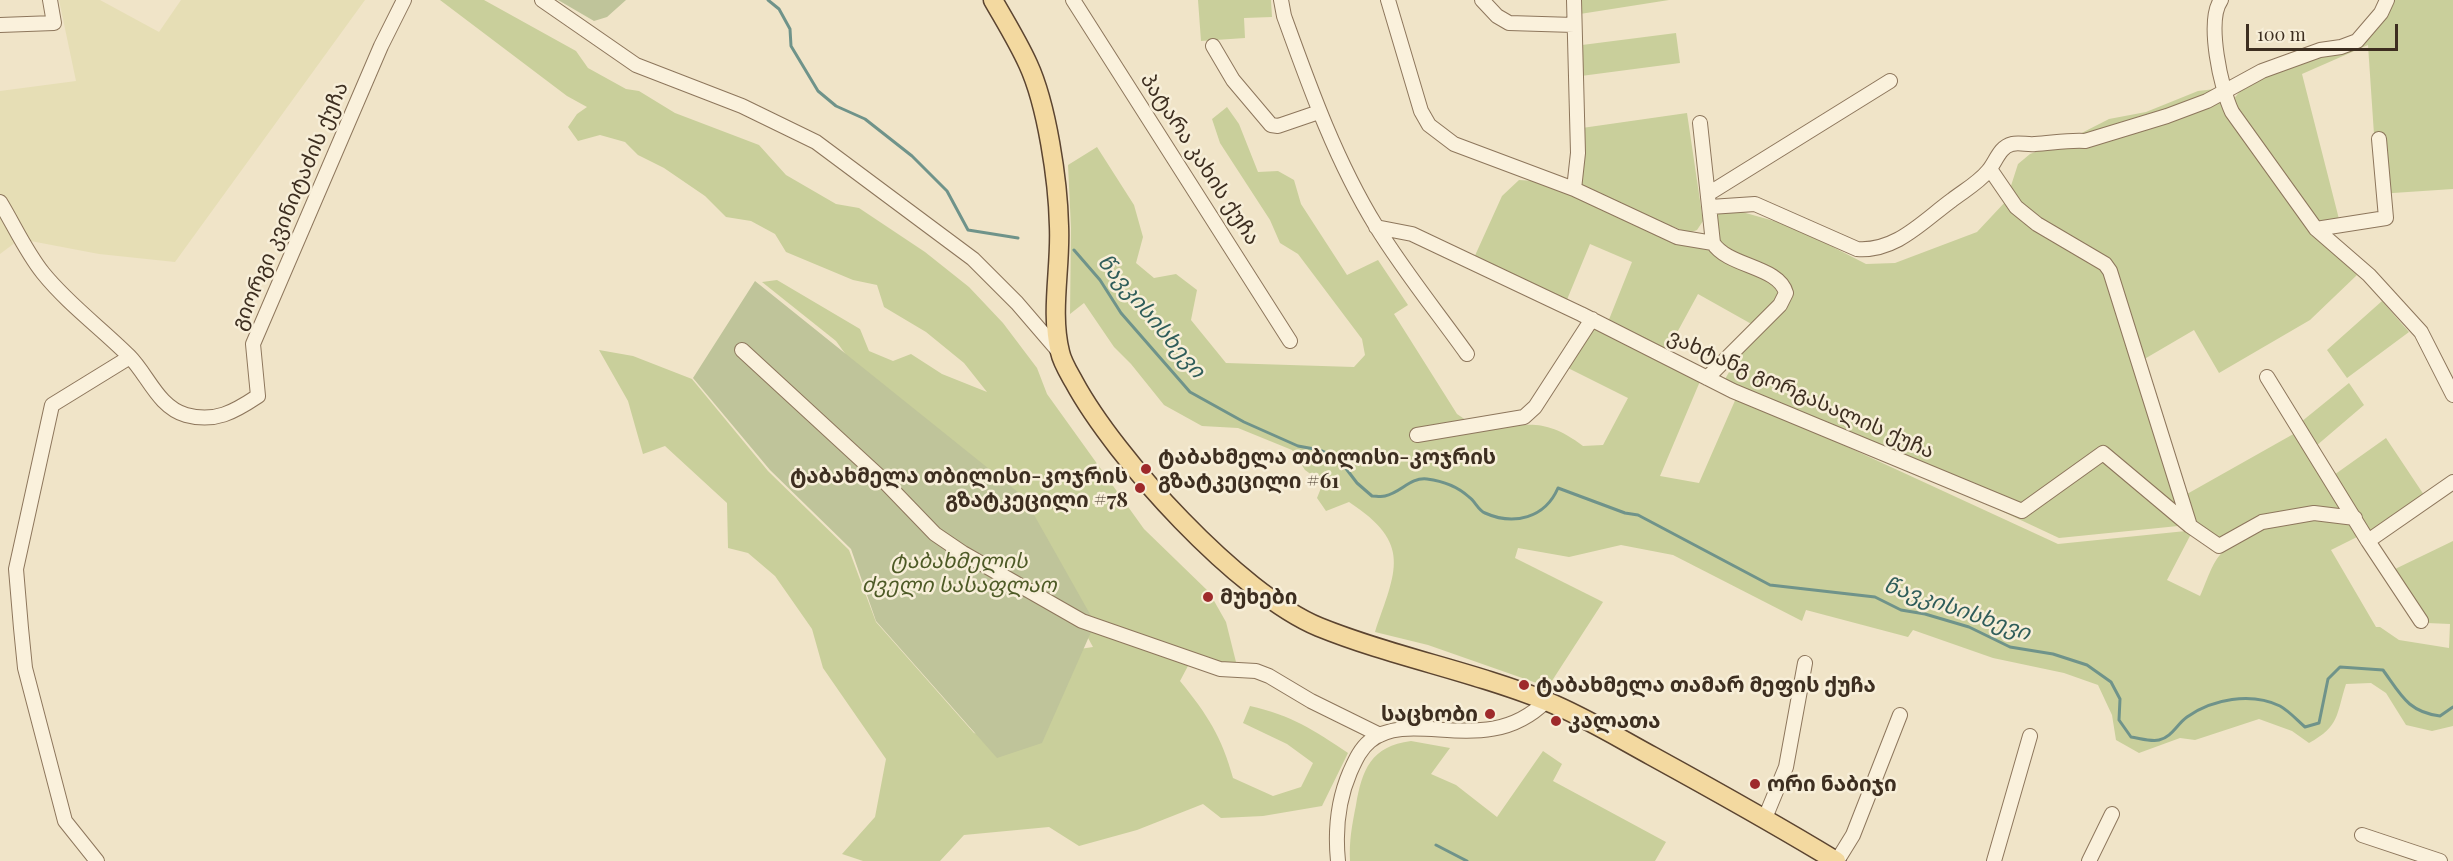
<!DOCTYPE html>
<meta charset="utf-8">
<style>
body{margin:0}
#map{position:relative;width:2453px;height:861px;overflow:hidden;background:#f0e4c8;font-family:"Playfair Display",serif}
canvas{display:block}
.scale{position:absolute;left:2246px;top:24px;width:152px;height:27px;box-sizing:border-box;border:3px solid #3d2e20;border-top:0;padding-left:8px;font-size:18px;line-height:21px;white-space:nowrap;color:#3d2e20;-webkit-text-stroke:4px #f7eed8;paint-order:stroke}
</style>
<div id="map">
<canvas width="2453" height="861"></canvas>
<div class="scale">100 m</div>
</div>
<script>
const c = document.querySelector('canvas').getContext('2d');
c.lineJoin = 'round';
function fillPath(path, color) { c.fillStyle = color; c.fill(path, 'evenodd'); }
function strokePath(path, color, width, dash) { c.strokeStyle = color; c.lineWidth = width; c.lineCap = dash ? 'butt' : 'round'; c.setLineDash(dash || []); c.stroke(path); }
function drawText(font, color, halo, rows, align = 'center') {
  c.font = font + ' "Playfair Display","Noto Sans Georgian",serif'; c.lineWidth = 5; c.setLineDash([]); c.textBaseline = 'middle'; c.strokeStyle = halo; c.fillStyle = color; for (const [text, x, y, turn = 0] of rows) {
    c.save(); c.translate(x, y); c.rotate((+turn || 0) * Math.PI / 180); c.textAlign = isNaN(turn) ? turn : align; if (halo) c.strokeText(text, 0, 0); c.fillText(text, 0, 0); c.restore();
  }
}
fillPath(new Path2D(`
 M 59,0 L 100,0 L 159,32 L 181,0 L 365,0 L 175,262 L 99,254 L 20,239 L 0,254 L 0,91 L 76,81 Z`), '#e6deb5');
fillPath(new Path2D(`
 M 440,0 L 484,0 L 576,51 L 588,68 L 626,89 L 639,91 L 675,113 L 759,145 L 786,175 L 836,204 L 859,208 L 925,252 L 969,287 L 1003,323 L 1037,368 L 1047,394 L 1144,529 L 1209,592 L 1226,622 L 1236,662 L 1222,674 L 1189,664 L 1180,681 C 1207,714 1222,737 1233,778 L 1273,796 L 1301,787 L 1313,763 L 1287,744 L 1243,723 L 1250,706 C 1291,715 1314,730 1348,753 L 1322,806 L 1263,816 L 1221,818 L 1203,804 L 1137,830 L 1079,846 L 1049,827 L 964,835 L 940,861 L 863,861 L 842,854 L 875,817 L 886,759 L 823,668 L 812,629 L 775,576 L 748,553 L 728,548 L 727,503 L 665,446 L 643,454 L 628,401 L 599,350 L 633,356 L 692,379 L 768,471 L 849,550 L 876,622 L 974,733 L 1020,746 L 1047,654 L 1093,647 L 1077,618 L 862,377 L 836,341 L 762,282 L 777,280 L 860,329 L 869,351 L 893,361 L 911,354 L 942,374 L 987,392 L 964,363 L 926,332 L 884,307 L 877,285 L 853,280 L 786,252 L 775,234 L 751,221 L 726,217 L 705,196 L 664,168 L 638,155 L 625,142 L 600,135 L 578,141 L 568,127 L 577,114 L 587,107 L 567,96 Z
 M 1198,0 L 1271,0 L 1272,17 L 1244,18 L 1245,38 L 1201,41 Z
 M 1580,0 L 1669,0 L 1580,14 Z
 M 2390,0 L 2453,0 L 2453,189 L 2378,194 L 2368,45 L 2302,74 L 2340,223 L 2318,226 L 2231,102 L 2247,83 L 2320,54 L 2345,50 Z
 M 1676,33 L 1680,63 L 1581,76 L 1582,45 Z
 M 2215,89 L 2227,115 L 2307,228 L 2357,275 L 2310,320 L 2219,373 L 2194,330 L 2141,361 L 2112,268 L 2040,223 L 2009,192 L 2018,164 L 2030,154 L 2068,140 L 2109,119 L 2146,112 L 2198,91 Z
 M 1227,107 L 1239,124 L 1258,172 L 1278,171 L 1294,180 L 1301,204 L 1347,275 L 1378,260 L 1408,305 L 1394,314 L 1457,414 L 1482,431 C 1527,424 1544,417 1583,446 L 1603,445 L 1628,398 L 1566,367 L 1593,324 L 1701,379 L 1660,476 L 1699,483 L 1737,396 L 2058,544 L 2186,531 L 2191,534 L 2167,580 L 2200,596 C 2206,584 2212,561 2223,552 C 2258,518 2308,515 2353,520 L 2361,535 L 2331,550 L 2376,627 L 2380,627 L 2399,640 L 2449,648 L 2450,624 L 2427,623 L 2393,570 L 2453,541 L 2453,726 L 2432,731 L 2406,725 L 2386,693 L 2371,683 L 2346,684 C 2336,715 2340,726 2309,743 L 2292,731 L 2259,719 L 2195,740 L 2180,738 L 2139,753 L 2116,740 L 2112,715 L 2098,685 L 2064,673 L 1993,658 L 1913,630 L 1908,637 L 1806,610 L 1802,621 L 1673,555 L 1621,545 L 1569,557 L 1518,548 L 1515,558 L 1603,602 L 1548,687 L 1428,645 L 1375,632 C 1396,570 1413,544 1349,502 L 1326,511 L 1317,498 L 1323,483 L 1305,470 L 1292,450 L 1238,428 L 1202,426 L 1164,405 L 1131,364 L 1114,347 L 1084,303 L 1070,314 L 1071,228 L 1068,165 L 1097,147 L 1134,205 L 1143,237 L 1136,263 L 1154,278 L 1176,274 L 1197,290 L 1191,320 L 1226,363 L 1354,367 L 1365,355 L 1362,339 L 1298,254 L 1280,243 L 1270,220 L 1220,143 L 1212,119 Z
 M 1687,113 L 1703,221 L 1697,230 L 1689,233 L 1582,190 L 1582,128 Z
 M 1519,180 L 1535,181 L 1681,239 L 1706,235 L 1710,203 L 1792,226 L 1866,264 L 1895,263 L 1977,232 L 2006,201 L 2103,267 L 2188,525 L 2059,538 L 1724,381 L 1755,326 L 1698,294 L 1667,351 L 1608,322 L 1632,262 L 1590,244 L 1566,302 L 1473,260 L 1502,196 Z
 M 2382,301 L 2409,332 L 2347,378 L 2327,350 Z
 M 2349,383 L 2364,405 L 2316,446 L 2301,422 Z
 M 2297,432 L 2349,514 L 2316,510 L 2220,542 L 2193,524 L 2187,494 Z
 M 2386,438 L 2426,498 L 2369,537 L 2334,475 Z
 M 1411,741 L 1450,748 L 1431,774 L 1456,785 L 1497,817 L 1543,751 L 1562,764 L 1553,781 L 1666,842 L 1655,861 L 1350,861 C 1349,841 1352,825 1356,805 C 1362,770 1371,746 1411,741 Z`), '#c9cf9b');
fillPath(new Path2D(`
 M 558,0 L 626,0 L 607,17 L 594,21 Z
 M 755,281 L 1024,497 L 1095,623 L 1042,743 L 997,758 L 876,621 L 851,549 L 770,470 L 693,378 Z`), '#bfc49a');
strokePath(new Path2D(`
 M 768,0 L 779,9 L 790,29 L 791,46 L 818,91 L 836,106 L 865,119 L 912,156 L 947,191 L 968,230 L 1018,238
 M 1074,250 L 1100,280 L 1121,313 L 1190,392 L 1244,422 L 1298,446 L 1320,450 L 1338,458 L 1357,483 L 1372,496 C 1376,496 1381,497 1385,496 C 1401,493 1410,477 1427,479 C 1443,481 1457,486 1469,497 C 1475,501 1478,510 1485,513 C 1514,526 1545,518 1558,488 L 1625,513 L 1638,515 L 1770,585 L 1875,597 L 1901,610 L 1925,614 L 1969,627 L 2010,647 L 2053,654 L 2087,665 L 2111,682 L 2120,699 L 2119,720 L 2131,737 C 2139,738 2151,742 2159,740 C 2172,737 2177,724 2187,717 C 2212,699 2251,692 2280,706 C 2289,711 2297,720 2305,727 L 2319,723 L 2328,679 L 2340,667 L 2383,670 C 2401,695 2408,712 2440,716 L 2453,707
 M 1436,845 L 1467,861`), '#6f938a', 3);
const minor = new Path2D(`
 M 542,0 L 636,65 L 742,106 L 816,142 L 973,259 L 1017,303 L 1060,353
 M 1073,0 L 1290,341
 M 1281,0 L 1284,16 C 1310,88 1336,161 1376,226 C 1403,270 1437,312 1467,354
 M 1388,0 L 1421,111 L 1429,125 L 1454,144 L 1574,189 L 1677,237 L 1713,243 L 1700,123
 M 1482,0 L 1497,16 L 1509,23 L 1574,25
 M 1574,0 L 1578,153 L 1574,189
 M 2221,0 C 2206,21 2221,89 2232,112 L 2316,229 L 2369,275 L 2421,332 L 2453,395
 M 0,25 L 54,23 L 50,0
 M 1213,46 L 1233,80 L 1271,125 L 1278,126 L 1319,112
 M 1990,169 L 2016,207 L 2037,224 L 2105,264 L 2110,271 L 2190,526
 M 1708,194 L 1890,81
 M 0,202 C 14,225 26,252 43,273 C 68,304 101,328 129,356 C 148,375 158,407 186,415 C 215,423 234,412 258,396 L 253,344 L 381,46 L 404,0
 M 1710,207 L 1755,204 L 1857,249 C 1896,252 1923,221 1952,200 C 1965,190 1978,183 1988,171 C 1996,162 1999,147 2012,144 C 2019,142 2028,145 2035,144 C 2052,143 2068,140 2085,141 L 2167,116 L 2207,101 L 2262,71 L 2320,50 L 2341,47 L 2357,41 L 2381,13 L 2387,0
 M 1376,227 L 1412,234 L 1581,314 L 1733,391 L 2022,511 L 2103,453 L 2190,526 L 2219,546 L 2262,522 L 2314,513 L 2355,518
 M 2316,229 L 2386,218 L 2379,139
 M 742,350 L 881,478 L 935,534 L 963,553 L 1082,621 L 1220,669 L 1256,671 L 1269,676 L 1311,701 L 1380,735
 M 2267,377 L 2368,541 L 2453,482
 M 1707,378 L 1780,305 L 1786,293 C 1779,266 1728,267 1713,243
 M 1417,435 L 1524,417 L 1535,407 L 1592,319
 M 2368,541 L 2421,621
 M 1765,818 L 1786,767 L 1805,663
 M 2362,835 L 2440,861
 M 97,861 L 65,821 L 25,668 L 21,628 L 16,569 L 52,405 L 130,357
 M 1338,861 C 1335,831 1338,800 1350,772 C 1355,761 1360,749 1370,741 C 1412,707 1487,760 1546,701
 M 1837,861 L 1853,835 L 1900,715
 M 1994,861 L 2030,736
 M 2089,861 L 2112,814`);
const major = new Path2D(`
 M 993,0 C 1005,21 1018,42 1028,64 C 1047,105 1058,181 1059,226 C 1061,267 1050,312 1060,352 C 1062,362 1069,373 1074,382 C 1115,458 1239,594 1319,627 C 1393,657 1472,671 1546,701 C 1583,716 1617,737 1652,756 C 1714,790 1775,824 1836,861`);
strokePath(minor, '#8d765c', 16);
strokePath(major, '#5b4430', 21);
strokePath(minor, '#faf1dc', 14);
strokePath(major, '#f3d9a0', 18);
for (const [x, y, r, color] of [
 [1146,469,6,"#9e2a2b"],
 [1140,488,6,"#9e2a2b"],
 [1208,597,6,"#9e2a2b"],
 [1524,685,6,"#9e2a2b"],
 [1490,714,6,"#9e2a2b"],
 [1556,721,6,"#9e2a2b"],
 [1755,784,6,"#9e2a2b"]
]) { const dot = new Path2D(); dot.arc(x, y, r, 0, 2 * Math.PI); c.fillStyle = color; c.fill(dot); strokePath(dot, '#f7eed8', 2); }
drawText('21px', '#3d2e20', '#f7eed8', [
 ["პატარა კახის ქუჩა",1200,159,57],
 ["გიორგი კვინიტაძის ქუჩა",290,206,-67],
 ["ვახტანგ გორგასალის ქუჩა",1801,394,24]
]);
drawText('bold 21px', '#3d2e20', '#f7eed8', [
 ["ტაბახმელა თბილისი-კოჯრის",1158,457],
 ["გზატკეცილი #61",1158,481],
 ["ტაბახმელა თბილისი-კოჯრის",1128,476,"right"],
 ["გზატკეცილი #78",1128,500,"right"],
 ["მუხები",1220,597],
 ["ტაბახმელა თამარ მეფის ქუჩა",1536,685],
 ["საცხობი",1478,714,"right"],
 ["კალათა",1568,721],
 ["ორი ნაბიჯი",1767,784]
], 'left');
drawText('italic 21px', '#4d5a26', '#f7eed8', [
 ["ტაბახმელის",959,561],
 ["ძველი სასაფლაო",959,585]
]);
drawText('italic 22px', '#2f5d5a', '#f7eed8', [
 ["წავკისისხევი",1151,316,50],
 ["წავკისისხევი",1957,609,19]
]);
</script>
